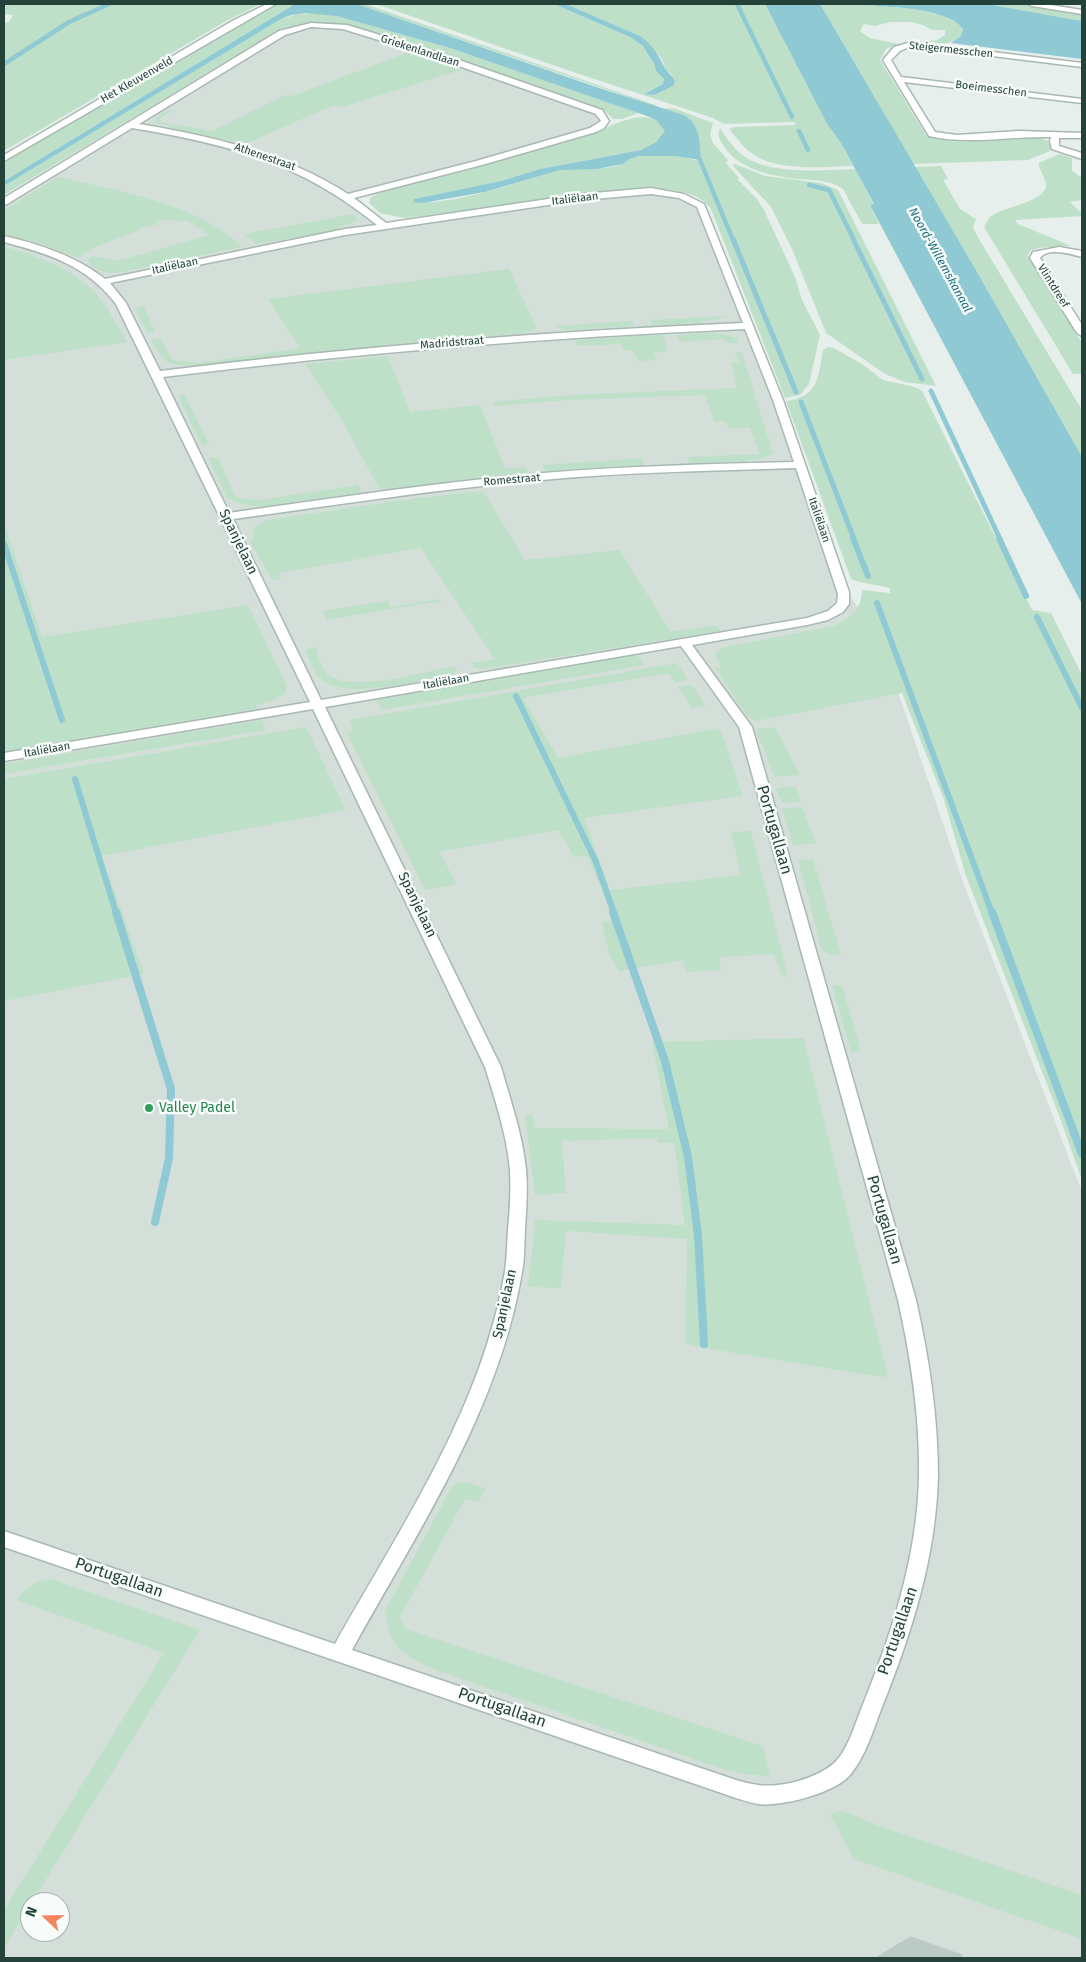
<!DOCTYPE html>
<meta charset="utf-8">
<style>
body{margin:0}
#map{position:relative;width:1086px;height:1962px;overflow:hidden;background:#e6efeb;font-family:"Fira Sans",sans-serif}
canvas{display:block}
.frame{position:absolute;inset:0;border:5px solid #24423a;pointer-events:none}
.north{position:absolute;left:20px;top:1892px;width:50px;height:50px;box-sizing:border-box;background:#f7fbf9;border:1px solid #a3b1ad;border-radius:50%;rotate:291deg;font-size:14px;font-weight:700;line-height:20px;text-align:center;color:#24423a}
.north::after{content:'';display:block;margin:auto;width:18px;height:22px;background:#f4845f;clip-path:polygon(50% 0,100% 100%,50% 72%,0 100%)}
</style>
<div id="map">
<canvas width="1086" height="1962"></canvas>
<div class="frame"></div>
<div class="north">N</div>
</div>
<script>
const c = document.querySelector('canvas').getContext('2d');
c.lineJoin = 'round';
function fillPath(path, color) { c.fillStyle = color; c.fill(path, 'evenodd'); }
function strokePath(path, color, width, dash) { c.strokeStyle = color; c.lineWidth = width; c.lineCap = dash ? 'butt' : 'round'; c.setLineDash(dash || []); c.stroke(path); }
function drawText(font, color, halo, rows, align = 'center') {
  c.font = font + ' "Fira Sans",sans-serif'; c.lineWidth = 5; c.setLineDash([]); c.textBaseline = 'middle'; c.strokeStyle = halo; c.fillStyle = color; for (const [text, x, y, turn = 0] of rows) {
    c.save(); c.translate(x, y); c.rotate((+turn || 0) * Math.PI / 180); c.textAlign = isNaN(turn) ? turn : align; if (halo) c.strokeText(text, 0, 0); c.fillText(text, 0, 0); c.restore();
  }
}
fillPath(new Path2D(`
 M 301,27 L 344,27 L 599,112 L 605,121 L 593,130 L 349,196 L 383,225 L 651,191 L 694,201 L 749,326 L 841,585 L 877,631 L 963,882 L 1082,1192 L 1082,1958 L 4,1958 L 4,202 L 282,33 ZM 30,1902 L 60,1902 L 60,1932 L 30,1932 Z`), '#d4dfda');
fillPath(new Path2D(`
 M 4,4 L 261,4 L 228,20 L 4,151 L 4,23 L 9,22 L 13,15 L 4,14 Z
 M 277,4 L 295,4 L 4,181 L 4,162 Z
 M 357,4 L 365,4 L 658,106 L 654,106 Z
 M 376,4 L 554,4 L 630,37 L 643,46 L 654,64 L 656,71 L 664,79 L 663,84 L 645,93 L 654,95 L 673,86 L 671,74 L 666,70 L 662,59 L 640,36 L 566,4 L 765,4 L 827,124 L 841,143 L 853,166 C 823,167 775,172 750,152 C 742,146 736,137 729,129 L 735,127 L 795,125 L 794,122 L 724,124 L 713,118 L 573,72 Z
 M 820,4 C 844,4 960,4 963,33 C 954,47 936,43 922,43 L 937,40 L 945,35 L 945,30 L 932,30 L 923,25 L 911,22 L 890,22 L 875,26 L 864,24 L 860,31 L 870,38 L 899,44 L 886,49 L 880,60 L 926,135 C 961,150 1003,134 1040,138 L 1048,141 L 1051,147 L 1050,151 L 1028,160 L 913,164 Z
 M 987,4 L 1023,4 L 1082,14 L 1082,21 Z
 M 315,13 L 336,16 L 450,48 L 639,113 L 622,119 L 613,119 L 605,111 L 441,53 L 344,24 L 306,23 L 282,29 L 274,33 L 4,195 L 4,186 L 281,19 L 298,14 Z
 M 409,52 L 461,70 L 342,107 L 334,105 L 245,144 L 169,128 L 172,126 L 156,123 L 154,120 L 167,110 L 172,111 L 161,118 L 160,121 L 169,124 L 212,131 L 285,95 L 292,96 Z
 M 673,108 L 713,123 L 710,135 L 713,143 L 728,160 L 726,163 L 739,178 L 737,179 L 757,199 L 764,210 L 795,277 L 802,300 L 820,335 L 809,384 L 800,395 L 785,398 L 711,209 C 697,188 660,188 638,189 L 404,218 L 380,213 L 369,203 L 370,198 L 380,192 L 465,171 L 587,135 C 608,128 652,101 666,131 L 656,142 L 641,150 L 540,169 L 501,181 L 414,199 C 439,211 529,179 558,170 C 572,167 586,170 600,168 C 607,168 616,167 622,164 C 627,162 630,159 635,157 C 654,152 678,155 696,160 L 684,115 L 664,109 Z
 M 720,128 C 725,136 732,146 740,153 C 766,176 822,170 855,169 L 874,205 L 870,205 L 879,224 L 862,224 L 843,189 C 830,180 813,180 798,179 C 768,176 728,167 718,134 Z
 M 1059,154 L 1072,158 L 1072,171 L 1082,178 L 1082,200 L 1070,202 L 1078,210 L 1082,212 L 1082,216 L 1015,220 L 1018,224 L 1071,246 L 1038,248 L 1030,251 L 1028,256 L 1082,343 L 1082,374 L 1073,374 L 984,227 L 989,218 L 994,214 C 1006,207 1046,201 1046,185 C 1046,177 1038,170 1039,163 Z
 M 735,164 L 765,176 L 821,183 L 838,190 L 936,386 L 905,382 L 885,374 L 826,333 L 792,249 L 771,207 L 732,165 Z
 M 941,166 L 948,179 L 943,180 L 960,209 L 976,219 L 973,228 L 979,239 L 1082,410 L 1082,457 L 980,277 L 915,167 Z
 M 58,177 C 114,190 201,204 242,247 L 117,273 C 106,273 95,271 88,262 L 88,259 L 93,256 L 117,261 L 209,235 L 186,220 C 174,223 168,218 156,222 L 159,224 L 138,228 L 140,230 L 92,248 L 77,258 L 42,244 L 4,234 L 4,210 Z
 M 354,214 L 359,220 L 337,228 L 339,230 L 256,244 L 244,234 Z
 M 4,247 C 37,255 75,269 98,296 C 110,310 118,327 127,342 L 4,360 Z
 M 509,269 L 536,326 L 535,329 L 525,333 L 397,344 L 196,366 C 167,366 164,364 151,339 L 160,338 L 173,360 L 199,363 L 300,348 L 268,299 Z
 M 143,305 L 155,332 L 147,333 L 135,309 Z
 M 728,316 L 716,320 L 702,321 L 702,323 L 652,325 L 650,320 Z
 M 633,321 L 634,326 L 566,330 L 552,326 Z
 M 714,333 L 729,335 L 737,339 L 739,343 L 726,343 L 724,339 L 680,342 L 677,335 Z
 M 663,334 L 668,352 L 654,352 L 657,360 L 638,361 L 633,350 L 624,350 L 621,344 L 578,346 L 575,340 Z
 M 828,347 L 834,348 L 862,364 L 883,380 L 915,387 L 922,391 L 1032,610 L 1051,613 L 1082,675 L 1082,1180 L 1060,1118 L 966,876 L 944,800 L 902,693 L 756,721 L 748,717 L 715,668 L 721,667 L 715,654 L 724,647 L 833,626 C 850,619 862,609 862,590 L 890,593 L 890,588 L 855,581 L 851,579 L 786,401 C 819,397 818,377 823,350 Z
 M 742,352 L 773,454 L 759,459 L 747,460 L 746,462 L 689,463 L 688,457 L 760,454 L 750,428 L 728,428 L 725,421 L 714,421 L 705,395 L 568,400 L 495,406 L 493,402 L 570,395 L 737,388 L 731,363 L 739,362 L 735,353 Z
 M 388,356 L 410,412 L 480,405 L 505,468 L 526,467 L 528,473 L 380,490 L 341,419 L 305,364 Z
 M 184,394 L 209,444 L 202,445 L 178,395 Z
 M 218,457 L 235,496 L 244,499 L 260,500 L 357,485 L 362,492 L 269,506 C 254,507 241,505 227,498 L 208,458 Z
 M 643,458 L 643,466 L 546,472 L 542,465 Z
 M 483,491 L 525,560 L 619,550 L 671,632 L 716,625 L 721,631 L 483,669 L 475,668 L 471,663 L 495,659 L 421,548 L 279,573 L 281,579 L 272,580 L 249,540 L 254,539 L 252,532 L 256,525 L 266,520 L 417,498 Z
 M 4,523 L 42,637 L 248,605 L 287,686 L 285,693 L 272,701 L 256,705 L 257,709 L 4,752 Z
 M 438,599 L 442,604 L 433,602 L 327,620 L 322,611 L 387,601 L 391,607 Z
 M 315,646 C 318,656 322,672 331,677 C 359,691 424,672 455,666 L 457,670 L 453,674 C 423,680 347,700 323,681 C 314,675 310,660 305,651 Z
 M 637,655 L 644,665 L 382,710 L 377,700 Z
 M 677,663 L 688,680 L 675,682 L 669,673 L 523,698 L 558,758 L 719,728 L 726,744 L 742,796 L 584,818 L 610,890 L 741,875 L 731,832 L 751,831 L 788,977 L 781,974 L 774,954 L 719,957 L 721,970 L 686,972 L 683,960 L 619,971 L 609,954 L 602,922 L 615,920 L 587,856 L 574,857 L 558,830 L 440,852 L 456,884 L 425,890 L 346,732 L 353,731 L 350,720 Z
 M 692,685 L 706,706 L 692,708 L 678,687 Z
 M 262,720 L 266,730 L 4,774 L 4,764 Z
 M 306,727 L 346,810 L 102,856 L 144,974 L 4,1001 L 4,779 Z
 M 775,727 L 800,775 L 774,777 L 764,749 L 756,733 L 758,729 Z
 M 796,786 L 801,802 L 782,803 L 776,788 Z
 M 802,807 L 816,844 L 793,845 L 782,808 Z
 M 813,859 L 841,955 L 830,954 L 822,950 L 798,860 Z
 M 832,985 L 842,985 L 861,1051 L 851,1052 Z
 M 804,1038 L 888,1377 L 867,1375 L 704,1348 L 685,1343 L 687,1239 L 566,1231 L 561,1288 L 528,1287 L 535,1220 L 685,1225 L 674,1143 L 657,1143 L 657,1138 L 562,1141 L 566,1193 L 535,1195 L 525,1115 L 532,1114 L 535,1128 L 669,1129 L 652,1042 Z
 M 461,1482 L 467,1482 L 485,1489 L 479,1502 L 465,1499 L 400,1617 L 405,1629 L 763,1746 L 770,1776 L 750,1775 L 723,1769 L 433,1669 C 402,1655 387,1645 386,1609 L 450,1490 L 456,1483 Z
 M 51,1579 L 200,1630 L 32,1902 L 30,1902 L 30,1905 L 4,1948 L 4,1910 L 164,1653 L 16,1600 C 26,1588 36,1581 51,1579 Z
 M 841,1811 L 857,1816 L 865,1821 L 1082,1895 L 1082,1939 L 854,1859 L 830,1814 Z`), '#bfe0c8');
fillPath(new Path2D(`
 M 295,4 L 357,4 L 599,88 L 684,115 C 701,126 699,141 701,160 L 675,156 L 639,156 L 630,159 L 623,164 L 597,169 L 560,170 L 485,192 L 422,203 L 413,202 L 414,199 L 501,181 L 540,169 L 641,150 L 656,142 L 665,131 L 656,120 L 647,116 L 450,48 L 336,16 L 306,13 L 291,15 L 281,19 L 4,186 L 4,181 Z
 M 554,4 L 566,4 L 640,36 C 653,45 658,55 665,68 C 668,73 672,76 675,81 L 673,86 L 654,95 L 644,94 L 663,84 L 664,79 L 656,71 L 654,64 L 643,46 L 630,37 Z
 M 765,4 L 820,4 L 980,277 L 1082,457 L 1082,604 L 870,205 L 874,204 L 841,143 L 827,124 Z
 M 841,4 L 987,4 L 1082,21 L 1082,59 L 951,43 L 961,36 L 963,30 C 950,5 867,6 841,4 Z`), '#8ec9d4');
strokePath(new Path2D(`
 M 737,4 L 792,117
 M 4,64 L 69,22 L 109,4
 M 799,131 L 808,150
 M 700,160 L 733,240
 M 809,185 L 829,190 L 854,240`), '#8ec9d4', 4.5);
strokePath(new Path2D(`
 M 733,239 L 796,392
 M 853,239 L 922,379
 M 931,391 L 1000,539
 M 801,402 L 854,539`), '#8ec9d4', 5);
strokePath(new Path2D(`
 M 853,538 L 868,576
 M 999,538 L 1026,596
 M 4,544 L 62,720
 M 877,603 L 992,913
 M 1037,617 L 1082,708
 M 516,696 L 596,862 L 614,913
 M 75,779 L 116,913`), '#8ec9d4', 6);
strokePath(new Path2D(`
 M 116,912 L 171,1089 L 169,1158 L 155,1222
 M 613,912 L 665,1061 L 688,1157 L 698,1235 L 704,1344
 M 992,912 L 1082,1154`), '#8ec9d4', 8);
const building = new Path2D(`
 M 911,1937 L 962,1955 L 961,1958 L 876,1958 Z`);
fillPath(building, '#bbcac4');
strokePath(building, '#b8c9c2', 1);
const street = new Path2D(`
 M 267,4 L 276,4 L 4,161 L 4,155 L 234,20 Z
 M 1028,4 L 1044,4 L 1082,10 L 1082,14 L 1032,6 Z
 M 311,23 L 347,25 L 439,53 L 602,110 L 609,121 L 604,128 L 596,132 L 482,165 L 354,198 L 386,223 L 582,194 L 651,188 L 684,194 L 704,204 L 783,400 L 849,592 L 849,604 L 843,612 L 828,620 L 807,625 L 692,645 L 752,727 L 916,1300 C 929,1358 938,1416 938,1476 C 936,1557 912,1632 882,1707 C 873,1730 866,1756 850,1775 C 835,1793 781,1807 758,1804 C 751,1803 743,1800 736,1798 L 4,1547 L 4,1531 L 335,1644 C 402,1525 482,1408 505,1271 C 507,1258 507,1244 508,1230 C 510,1210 511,1190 510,1170 C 507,1135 495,1100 485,1067 L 313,709 L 4,761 L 4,753 L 310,702 L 116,304 C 86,265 49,254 4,242 L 4,236 C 39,244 76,256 105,279 L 345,229 L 377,225 C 299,162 228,144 132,128 L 7,204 L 4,205 L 4,198 L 279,31 ZM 311,27 L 343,29 L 433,57 L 596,114 L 601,121 L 590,128 L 476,161 L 348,194 C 284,153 212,136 139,124 L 285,35 ZM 651,194 L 679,198 L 697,207 L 743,323 C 547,331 353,347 160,371 L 126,303 L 110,283 L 345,235 L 582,200 ZM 745,329 L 773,400 L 794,462 C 710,464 627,466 544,473 C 439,482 334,498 229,513 L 163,377 C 356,353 550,337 745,329 ZM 796,468 L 838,594 L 837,603 L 828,611 L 807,618 L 321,700 L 233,519 C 335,505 438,489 542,480 C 626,472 711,471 796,468 ZM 681,646 L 739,727 L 898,1300 C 911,1358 920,1417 919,1477 C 917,1558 892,1633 862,1707 C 855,1724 847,1753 833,1764 C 815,1779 781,1788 758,1785 C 751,1784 743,1782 736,1780 L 352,1650 C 419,1529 499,1410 522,1272 C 525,1258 524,1244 525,1230 C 526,1211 528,1190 526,1170 C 523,1136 510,1099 501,1067 L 325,707 Z
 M 911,42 L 1082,63 L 1082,67 L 911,46 L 900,51 L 891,60 L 901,77 L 1082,99 L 1082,103 L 904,82 L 935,132 L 957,135 L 1018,131 L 1082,133 L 1082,138 L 1059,138 L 1059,146 L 1082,153 L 1082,159 L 1052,149 L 1050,141 L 1051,137 C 1011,136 967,145 929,136 L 883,60 L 894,47 Z
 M 1059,247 L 1082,251 L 1082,257 C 1071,254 1048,247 1040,258 L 1082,325 L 1082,336 L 1077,333 L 1030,258 L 1033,252 Z`);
strokePath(street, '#a8b8b2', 3);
fillPath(street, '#fff');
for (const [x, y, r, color] of [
 [149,1108,5,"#2e9e5b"]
]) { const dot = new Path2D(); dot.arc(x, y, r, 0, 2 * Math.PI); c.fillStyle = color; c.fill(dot); strokePath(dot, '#f7fbf9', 2); }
drawText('11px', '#24423a', '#f7fbf9', [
 ["Steigermesschen",951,50,6],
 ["Griekenlandlaan",420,51,18],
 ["Het Kleuvenveld",137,80,-30],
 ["Boeimesschen",991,89,7],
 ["Athenestraat",265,157,19],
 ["Italiëlaan",575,199,-7],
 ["Italiëlaan",175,266,-12],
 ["Vlintdreef",1053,286,58],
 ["Madridstraat",452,343,-5],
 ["Romestraat",512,480,-5],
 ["Italiëlaan",819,520,71],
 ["Italiëlaan",446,682,-10],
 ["Italiëlaan",47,750,-10]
]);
drawText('italic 12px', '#1c6f80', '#f7fbf9', [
 ["Noord-Willemskanaal",940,260,61]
]);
drawText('14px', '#24423a', '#f7fbf9', [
 ["Spanjelaan",238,542,64],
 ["Spanjelaan",417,905,64],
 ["Spanjelaan",505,1304,-78]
]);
drawText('14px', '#27864d', '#f7fbf9', [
 ["Valley Padel",159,1108]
], 'left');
drawText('16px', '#24423a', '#f7fbf9', [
 ["Portugallaan",774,830,74],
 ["Portugallaan",884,1220,74],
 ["Portugallaan",119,1578,19],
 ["Portugallaan",898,1631,-71],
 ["Portugallaan",502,1708,19]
]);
</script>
